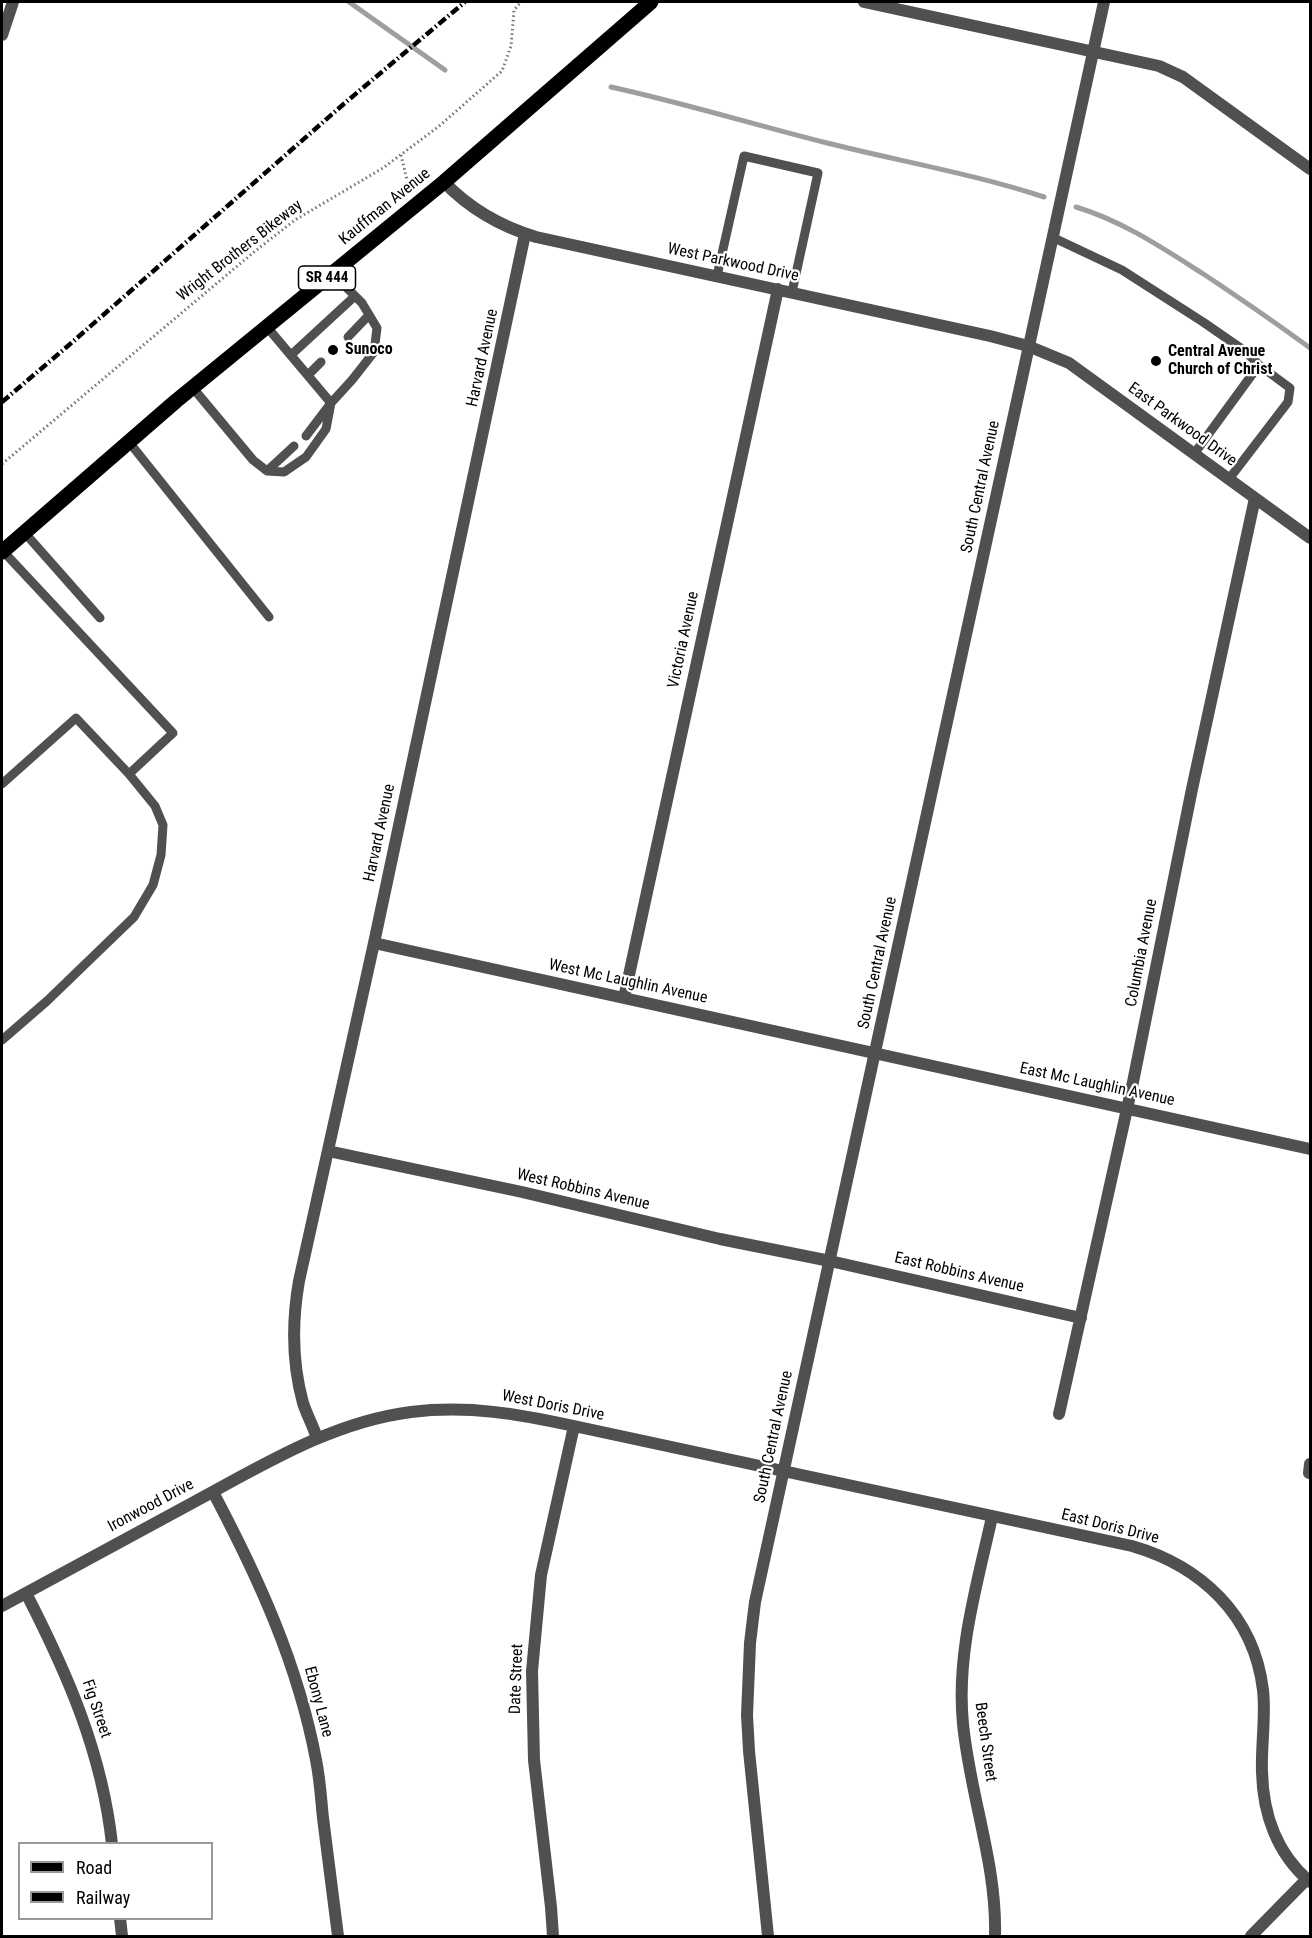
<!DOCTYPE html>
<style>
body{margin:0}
#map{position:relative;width:1312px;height:1938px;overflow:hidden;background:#fff;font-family:"Roboto Condensed",sans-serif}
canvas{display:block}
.frame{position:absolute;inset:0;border:3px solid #000;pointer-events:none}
.legend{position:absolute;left:18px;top:1842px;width:195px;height:78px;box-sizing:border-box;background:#fff;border:2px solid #999;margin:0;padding:8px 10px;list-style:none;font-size:18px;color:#000}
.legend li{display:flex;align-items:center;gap:12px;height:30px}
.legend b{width:30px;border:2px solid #999}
</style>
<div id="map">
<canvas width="1312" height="1938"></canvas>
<div class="frame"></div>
<ul class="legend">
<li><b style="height:8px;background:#000"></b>Road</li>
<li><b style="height:8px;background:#000"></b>Railway</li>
</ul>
</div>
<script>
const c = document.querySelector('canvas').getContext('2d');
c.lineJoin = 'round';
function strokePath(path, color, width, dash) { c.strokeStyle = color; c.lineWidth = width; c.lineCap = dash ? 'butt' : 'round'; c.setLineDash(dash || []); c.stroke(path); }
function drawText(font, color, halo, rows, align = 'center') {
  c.font = font + ' "Roboto Condensed",sans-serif'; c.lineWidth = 4.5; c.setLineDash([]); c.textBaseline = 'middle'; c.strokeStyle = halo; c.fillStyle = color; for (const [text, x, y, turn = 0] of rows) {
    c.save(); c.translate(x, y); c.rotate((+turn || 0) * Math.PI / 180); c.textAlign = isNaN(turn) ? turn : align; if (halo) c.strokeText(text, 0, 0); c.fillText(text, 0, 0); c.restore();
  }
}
strokePath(new Path2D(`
 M 349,2 L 445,70
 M 611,87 C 684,103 755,125 827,143 C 899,161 974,174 1044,197
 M 1076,207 C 1123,221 1164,249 1205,275 C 1241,299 1276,323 1310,348`), '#9e9e9e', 5);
strokePath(new Path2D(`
 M 401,155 L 409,188
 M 2,464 L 254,252 L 295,220 L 383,168 L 438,127 L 502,71 L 511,46 L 514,10 L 521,2`), '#727272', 3, [1.5, 3]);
strokePath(new Path2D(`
 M 1052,237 L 1122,270 L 1203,322 L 1245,351 L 1259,365 L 1194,454
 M 717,276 L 744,156 L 818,173 L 792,292
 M 348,337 L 369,315
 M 291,355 L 355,296
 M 308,375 L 321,362
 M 193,388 L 253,460 L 267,471 L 284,472 L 306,457 L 326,429 L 331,403 L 267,327
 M 306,436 L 331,403 L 352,380 L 374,352 L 377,328 L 362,303 L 332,273
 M 129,442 L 269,617
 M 267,471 L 294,446
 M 1229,479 L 1288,402 L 1290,388 L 1259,365
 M 24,532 L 100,618
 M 2,784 L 76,718 L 129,774 L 173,733 L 3,551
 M 2,1040 L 47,1001 L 134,917 L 153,885 L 161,855 L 163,825 L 155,806 L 129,774`), '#505050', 9);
strokePath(new Path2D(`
 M 864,2 L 1159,66 L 1183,77 L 1310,169
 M 2,35 L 13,2
 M 444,182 C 470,209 499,226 536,237 L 990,336 L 1028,346 L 1069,363 L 1310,538
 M 374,943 L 1310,1149
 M 624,998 L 778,289
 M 328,1151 L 522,1192 L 720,1239 L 830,1261 L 1081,1318
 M 1059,1414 L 1133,1082 L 1192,789 L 1255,498
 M 317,1438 C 313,1426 307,1415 303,1403 C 292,1363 292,1321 299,1281 L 374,943 L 525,234
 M 1309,1473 L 1310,1464
 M 213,1492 C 258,1577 298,1664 316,1760 C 320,1779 321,1799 323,1818 C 328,1858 333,1897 338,1936
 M 992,1517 C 977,1585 956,1654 963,1724 C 970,1796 997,1864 995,1936
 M 26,1593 C 67,1673 102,1752 112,1844
 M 2,1606 C 66,1571 130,1537 194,1502 C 263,1465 332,1422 411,1412 C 469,1405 518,1414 574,1426 L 1132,1546 C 1201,1566 1254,1615 1263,1690 C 1266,1717 1261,1745 1262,1772 C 1263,1814 1277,1854 1310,1882
 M 120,1918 L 122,1936
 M 553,1936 L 551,1907 L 534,1760 L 532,1671 L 541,1575 L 574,1426
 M 1251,1936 L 1307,1879`), '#505050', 12);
strokePath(new Path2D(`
 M 768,1936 L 749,1751 L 747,1715 L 750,1643 L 755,1602 L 1104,2`), '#505050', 12);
strokePath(new Path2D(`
 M 2,552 L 176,401 L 444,182 L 651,2`), '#000', 15);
strokePath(new Path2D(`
 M 2,402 L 69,345 L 346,102 L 465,2`), '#000', 4.5, [9, 3, 1.5, 3]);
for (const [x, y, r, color] of [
 [333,350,6,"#000"],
 [1156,361,6,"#000"]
]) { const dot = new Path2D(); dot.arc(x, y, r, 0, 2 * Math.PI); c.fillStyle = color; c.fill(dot); strokePath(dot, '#fff', 2); }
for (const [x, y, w] of [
 [327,278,57]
]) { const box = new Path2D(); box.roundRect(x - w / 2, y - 12, w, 24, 4.5); c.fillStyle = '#fff'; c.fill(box); strokePath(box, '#000', 1.5); }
drawText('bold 15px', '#000', null, [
 ["SR 444",327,278]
]);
drawText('16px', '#000', '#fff', [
 ["Kauffman Avenue",385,207,-39],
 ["Wright Brothers Bikeway",240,251,-38],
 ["West Parkwood Drive",733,263,12],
 ["Harvard Avenue",483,358,-78],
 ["East Parkwood Drive",1182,425,36],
 ["South Central Avenue",981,487,-78],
 ["Victoria Avenue",684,640,-78],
 ["Harvard Avenue",380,833,-78],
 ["Columbia Avenue",1142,953,-79],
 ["South Central Avenue",878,963,-78],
 ["West Mc Laughlin Avenue",628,982,12],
 ["East Mc Laughlin Avenue",1097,1085,12],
 ["West Robbins Avenue",583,1190,13],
 ["East Robbins Avenue",959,1273,13],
 ["West Doris Drive",553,1406,11],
 ["South Central Avenue",774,1437,-78],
 ["Ironwood Drive",151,1506,-28],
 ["East Doris Drive",1110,1527,14],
 ["Date Street",517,1679,-88],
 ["Ebony Lane",318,1702,75],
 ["Fig Street",96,1709,71],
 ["Beech Street",985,1742,82]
]);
drawText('bold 16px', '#000', '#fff', [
 ["Sunoco",345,350],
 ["Central Avenue",1168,352],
 ["Church of Christ",1168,370]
], 'left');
</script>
